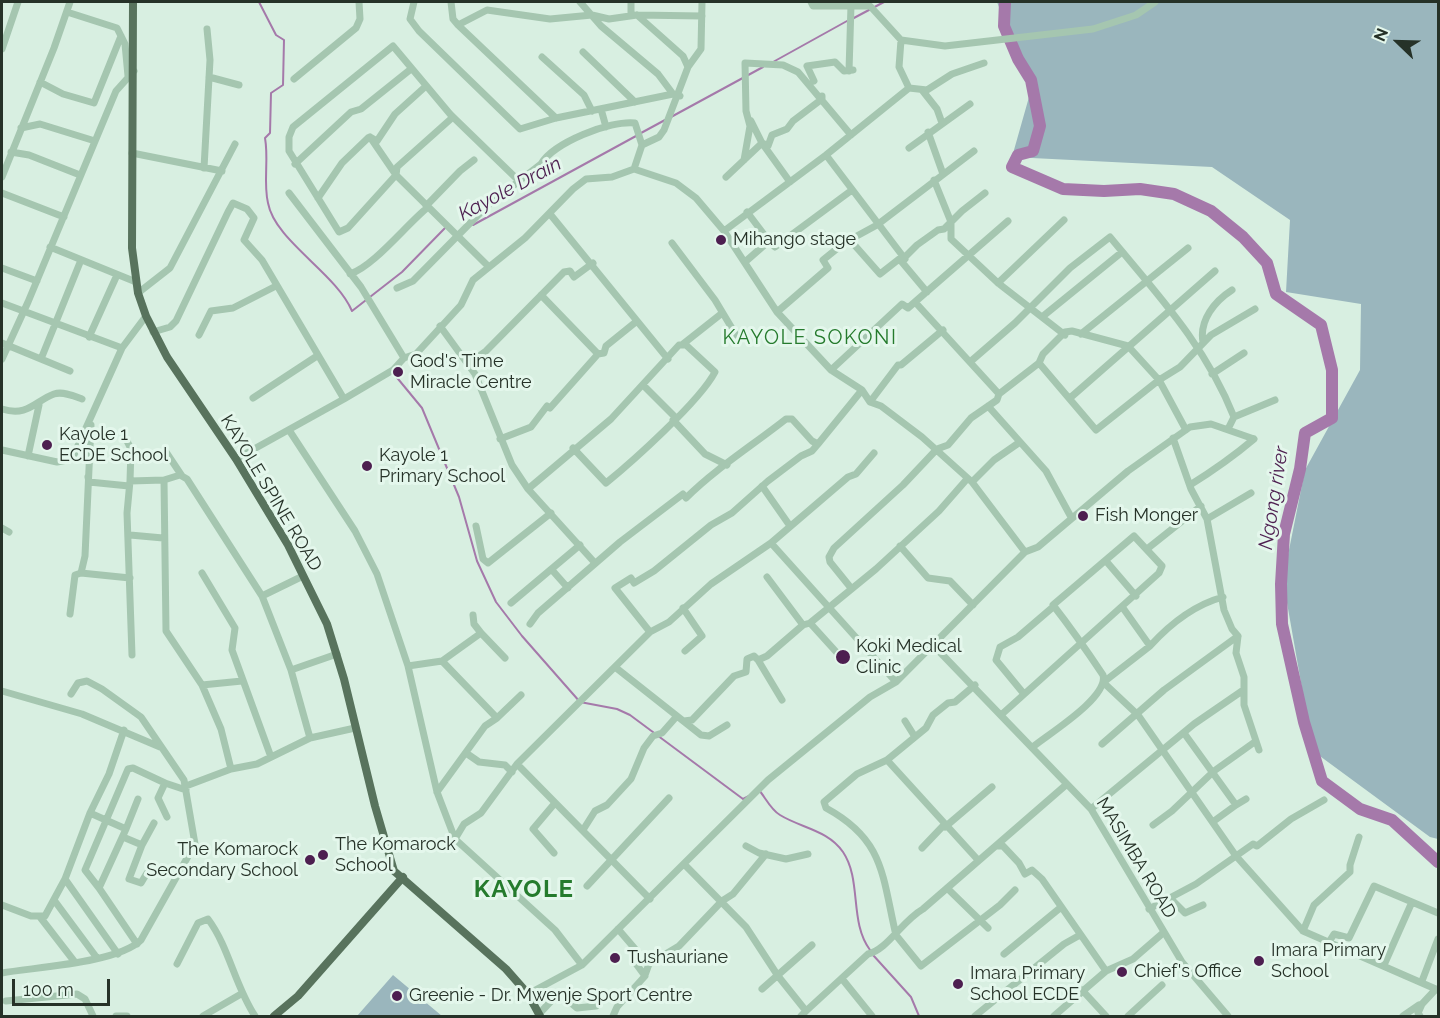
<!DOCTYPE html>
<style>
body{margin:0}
#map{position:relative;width:1440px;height:1018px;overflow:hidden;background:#d8efe1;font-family:Raleway,sans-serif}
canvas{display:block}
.frame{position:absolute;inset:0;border:3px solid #263228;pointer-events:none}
.north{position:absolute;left:1368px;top:12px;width:60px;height:60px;-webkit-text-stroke:4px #e4f7ec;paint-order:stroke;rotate:293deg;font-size:16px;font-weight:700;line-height:24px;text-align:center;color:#263228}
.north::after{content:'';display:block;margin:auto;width:21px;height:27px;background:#263228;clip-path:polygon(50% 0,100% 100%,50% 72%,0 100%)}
.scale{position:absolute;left:12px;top:979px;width:98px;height:27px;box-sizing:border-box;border:3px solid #263228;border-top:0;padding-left:8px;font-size:18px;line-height:21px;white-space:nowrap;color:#263228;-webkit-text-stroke:4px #e4f7ec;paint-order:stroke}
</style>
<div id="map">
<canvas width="1440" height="1018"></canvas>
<div class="frame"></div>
<div class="north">N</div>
<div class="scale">100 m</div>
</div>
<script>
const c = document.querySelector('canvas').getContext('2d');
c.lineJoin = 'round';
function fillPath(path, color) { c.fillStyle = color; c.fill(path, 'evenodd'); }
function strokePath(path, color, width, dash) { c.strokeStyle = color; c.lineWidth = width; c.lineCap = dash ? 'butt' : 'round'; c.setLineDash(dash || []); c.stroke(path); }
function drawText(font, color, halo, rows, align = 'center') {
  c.font = font + ' Raleway,sans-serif'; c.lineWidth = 6; c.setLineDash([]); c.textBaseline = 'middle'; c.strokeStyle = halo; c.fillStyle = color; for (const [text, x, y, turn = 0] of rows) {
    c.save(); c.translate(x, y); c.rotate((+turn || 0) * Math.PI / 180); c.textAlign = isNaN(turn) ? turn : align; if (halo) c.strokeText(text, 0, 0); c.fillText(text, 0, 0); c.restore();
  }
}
fillPath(new Path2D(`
 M 997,2 L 1438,2 L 1438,839 L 1430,837 L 1313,751 L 1283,580 L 1305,470 L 1360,370 L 1361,304 L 1286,292 L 1290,220 L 1212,167 L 1012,157 L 1031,90 Z
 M 393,975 L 442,1016 L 357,1016 Z`), '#9ab6bd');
strokePath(new Path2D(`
 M 259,2 L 276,35 L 284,40 L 283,85 L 271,93 L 270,133 L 265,138 C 269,160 263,182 268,203 C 275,241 336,273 352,311 L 402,272 L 445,228
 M 852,19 L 884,2
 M 773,62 L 847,21
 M 671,117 L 763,67
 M 641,133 L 665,120
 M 473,225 L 636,136
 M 394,374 L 422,408 L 459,497 L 477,561 L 496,602 L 522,636 L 580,702 L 617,709 L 630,715 L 743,799 L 749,796
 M 759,790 C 765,797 771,810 780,815 C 801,828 828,830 843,852 C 862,880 849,922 870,950
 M 873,955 L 911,997 L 919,1016`), '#a579aa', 2);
strokePath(new Path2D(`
 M 1005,2 L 1004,26 L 1018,59 L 1031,80 L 1040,126 L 1033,151 L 1018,155 L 1012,167 L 1063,189 L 1104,191 L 1140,189 L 1174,194 L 1211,211 L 1243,237 L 1267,263 L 1276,294 L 1321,325 L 1332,370 L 1332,418 L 1305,433 L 1300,469 L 1284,534 L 1281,584 L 1282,624 L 1304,722 L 1322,781 L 1360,809 L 1392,820 L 1438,862`), '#a579aa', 12);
strokePath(new Path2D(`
 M 414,2 L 410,19 L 419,31 L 520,129 L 556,118 L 673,94 L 680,96
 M 451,2 L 453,19 L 458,25 L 556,118
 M 580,2 L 601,26 L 658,74 L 673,94
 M 811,2 L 813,6 L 870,6 L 901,40 L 945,46 L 1093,29 L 1136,15 L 1155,2
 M 67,12 L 117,28 L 125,44 L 128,76
 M 631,15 L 631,2
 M 637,15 L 683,56 L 688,67
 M 458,25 L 487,10 L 550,19 L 592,15 L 609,19 L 637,15 L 702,16
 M 901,40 L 899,67 L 909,88
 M 2,49 L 18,2
 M 583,52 L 635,102
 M 542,57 L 584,95 L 592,111
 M 849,71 L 851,5
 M 209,77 L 239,85
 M 294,79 L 356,28 L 360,19 L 359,2
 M 814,81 L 807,66 L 835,62 L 844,71 L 853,70
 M 40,82 L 63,94 L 94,103 L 121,36
 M 909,88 L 927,90 L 952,74 L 984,63
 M 922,90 L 937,109 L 942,123
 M 601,109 L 606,127
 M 453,117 L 397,167 L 396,175 L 348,228 L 339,232 L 289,151 L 289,137 L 293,127 L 393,46 L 450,114 L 453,117 L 518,180
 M 751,121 L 762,143 L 790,182
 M 21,128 L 40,124 L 95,141
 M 928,132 L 943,174
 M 370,137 L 396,175 L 488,266
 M 642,145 L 659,137 L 664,130 L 688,67 L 701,49 L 702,2
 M 909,148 L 970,104
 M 11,152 L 29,155 L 80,175
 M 132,153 L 222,171
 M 826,155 L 905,259
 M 744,160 L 750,126 L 746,111 L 745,63 L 783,65 L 798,72 L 851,135
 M 295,164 L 351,112 L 361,109 L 411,69
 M 204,168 L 210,60 L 207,29
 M 2,177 L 54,48 L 70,2
 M 726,177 L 762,143 L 768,146 L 772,135 L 787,129 L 793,121 L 822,99 L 822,96
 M 934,180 L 951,222 L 951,239 L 998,283 L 1065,335
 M 2,193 L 64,217
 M 289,193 L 361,287 L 404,358
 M 318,198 L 342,163 L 368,138 L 370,137 L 377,141 L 395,114 L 426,86
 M 747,212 L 769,241
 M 550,214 L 668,359
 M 724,231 L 826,155 L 909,88
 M 850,240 L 880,274 L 903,256
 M 672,243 L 715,300 L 736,335
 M 50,247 L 136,282
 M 745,262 L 769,241 L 775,247 L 852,190
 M 2,268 L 37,281
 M 350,274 C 374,266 406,225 427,208 L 426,206 L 460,171 L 474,160
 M 998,283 L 1064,220
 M 397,288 L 413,281 L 487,206 L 541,164 C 553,143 610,120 635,123 L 642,145 L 634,169
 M 927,292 L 901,261 L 917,245 L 938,230 L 944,229 L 962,211 L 985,193
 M 138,293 L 170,268 L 235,144
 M 541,295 L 598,354
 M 915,302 L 999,394
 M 2,303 L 122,348
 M 777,312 L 828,268 L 823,260 L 844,243 L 877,225 L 974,151
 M 1042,317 L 1122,252
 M 440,326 L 475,374 L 512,465 L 528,489 L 595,563
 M 153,332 L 170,327 L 176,321 L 228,212 L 233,203 L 247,209 L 254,218 L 244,240 L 262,260 L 344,399
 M 1081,334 L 1188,248
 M 199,335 L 211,311 L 233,308 L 276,286
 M 89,337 L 117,275
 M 1203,342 C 1199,320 1215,301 1232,290
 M 2,343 L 70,371
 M 683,344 L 721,314
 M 2,359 L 28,302 L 116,91 L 134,71
 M 41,359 L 81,260
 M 970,362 L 1015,323 L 1070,268 L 1110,237 C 1158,295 1206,346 1234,417 L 1228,429
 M 1039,363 L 1096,430 L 1159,380 L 1180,367 L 1211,335 L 1255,309
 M 468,364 L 486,351 L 564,272 L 570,271 L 574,277 L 593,263
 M 831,370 L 902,304 L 908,308 L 1008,221
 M 1212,374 L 1244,353
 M 643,385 L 675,417
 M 253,398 L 317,356
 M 1070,398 L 1215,271
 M 870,402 L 898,365 L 901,365 L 943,330
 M 988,406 L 1046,471 L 1071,517
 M 2,409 C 28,417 35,401 54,394 C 63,391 74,396 82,399
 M 1234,417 L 1275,400
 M 673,420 L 705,454 L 727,465
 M 91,425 L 85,556 L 81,573 L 130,578
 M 289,430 L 355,531 L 377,574 L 408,666 L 437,792 L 455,839 L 555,930 L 582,965
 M 1173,438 L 1191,489 L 1207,519 L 1224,610 L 1232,629 L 1238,636 L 1236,653 L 1244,677 L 1244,705 L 1259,750
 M 500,439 L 531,427 L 547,406 L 550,408 L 598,354 L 604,353 L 606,346 L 637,321
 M 127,441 L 131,449 L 130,481
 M 2,450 L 57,462 L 72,459 L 122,348 L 146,316
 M 166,452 L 182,476
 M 28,456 L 39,405
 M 236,459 L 344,399 L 393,370 L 404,358 L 416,354 L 461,305 L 473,280 L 525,238 L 573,189 L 586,179 L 612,177 L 634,169 L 676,183 L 696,198 L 724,231 L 777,312 L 831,370 L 862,390 L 870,402 L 881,406 L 922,437 L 972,482 L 1025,552
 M 88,477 L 89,482 L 129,486
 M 972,482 L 994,460 L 1020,442
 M 1190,485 C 1211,472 1235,455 1254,439
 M 762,486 L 790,526
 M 528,489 L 611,419 L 679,345 L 686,345 L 715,372 C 700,401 632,462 606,483 L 573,448
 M 1207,519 L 1251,493
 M 476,526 L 483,559 L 488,563 L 551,513
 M 2,528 L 9,532
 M 130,535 L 163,538
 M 771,543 L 896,682
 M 900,546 L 928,578 L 950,581 L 973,605
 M 1147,549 L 1201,506
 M 1106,561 L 1136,596
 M 552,570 L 568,588
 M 202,573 L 235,628 L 232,650 L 271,757
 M 767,577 L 803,625
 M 851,588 L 830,562 L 829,557 L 834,548 L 903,485 L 937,449 L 948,445 L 971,418 L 997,400 L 999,394 L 1039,363 L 1043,354 L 1065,332 L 1072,331 L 1128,346 L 1159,380 L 1186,430
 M 262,596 L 291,670 L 310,738
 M 511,603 L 580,545
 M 683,608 L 702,636 L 685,651
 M 1123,608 L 1150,646 C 1170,624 1194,605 1223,597
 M 70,614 L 75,575 L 81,573
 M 810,623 L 839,655
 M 530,624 L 538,613 L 620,542 L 683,494 L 686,498 C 715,469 753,445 786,419 L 792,419 L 812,441 L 818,444 L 862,390
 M 650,632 L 615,588 L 631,578 L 634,583 L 654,571 L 711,525 L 732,513 L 768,481 L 801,456 L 812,451 L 818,444
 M 481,633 L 505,658
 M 934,646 L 1091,809 L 1182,962 L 1228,1016
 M 132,655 L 127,513 L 130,481 L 164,480
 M 758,660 L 782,700
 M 442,661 L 481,633 L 474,624 L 473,615
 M 408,666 L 442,661 L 497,718 L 521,695
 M 615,667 L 701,735 L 709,736 L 727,725
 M 291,670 L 337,654
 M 1105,681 L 1150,646
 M 1104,683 L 1138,715 L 1236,856 L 1253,844 L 1257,846 L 1291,819 L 1324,800
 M 202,685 L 242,681
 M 2,691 L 82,714 L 160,747
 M 1024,694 L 996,660 L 1000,647 L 1018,637 L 1053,607
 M 1001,715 L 1159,573 L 1162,566 L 1134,536 L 1053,605 C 1071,628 1087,651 1103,675 C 1109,697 1050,733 1034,746
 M 684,721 L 692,720 L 734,676 L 746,672 L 747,659 L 754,656 L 758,660 L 767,656 L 803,625 L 810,623 L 876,569 L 939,511 L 967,479
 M 905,721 L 915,737 L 887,760 L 978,860
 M 1184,733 L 1236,805 L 1214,821
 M 915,737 L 926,728 L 933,715 L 948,703 L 955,702 L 975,685
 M 1102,744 L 1164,690 L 1238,636
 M 466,753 L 479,762 L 505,765 L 512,772
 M 887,760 L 857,774 L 824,802 L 826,808 C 883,839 882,873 895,931
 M 517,764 L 650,899
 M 231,769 L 221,729 L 202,685 L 166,631 L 164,480 L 180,475 L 187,479 L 262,596 L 303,576
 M 186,786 L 231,769 L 257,764 L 310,738 L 355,728
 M 437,792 L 485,726 L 497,718
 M 1236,805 L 1246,799
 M 1091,809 L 1194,724 L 1242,691
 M 90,813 L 126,829 L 138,799
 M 167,817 L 158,798 L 165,783 L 186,790
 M 1153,825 L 1172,811 L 1214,771 L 1256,741
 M 945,827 L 992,787
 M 126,829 L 99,888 L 137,944
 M 583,830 L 595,811 L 607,805 L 631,779 L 644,748 L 653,736 L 662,733 L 677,716
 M 123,837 L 142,845 L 129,879 L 141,883 L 147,873
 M 455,839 L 464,824 L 481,813 L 517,764 L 650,632 L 669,622 L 711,584 L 771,543 L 848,477 L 856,474 L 874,453
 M 142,845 L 154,823
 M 746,846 L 759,853 L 786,859 L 808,854
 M 996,846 L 1003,846 L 1019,863 L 1025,874 L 1032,870 L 1042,879 L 1106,971
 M 922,848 L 943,826
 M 554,853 L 533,829 L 555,803
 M 684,864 L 746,927 L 778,976 L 806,1011 L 801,1016
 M 65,879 L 118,954
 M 587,886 L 669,798
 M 99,888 L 85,870 L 128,769 L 133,768 L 165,783
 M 947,888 L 988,928
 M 1170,898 L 1185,913 L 1203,905
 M 54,900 L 97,958
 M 1412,902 L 1438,913
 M 2,905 L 31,916 L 45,916 L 65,879 L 90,813 L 109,774 L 124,730
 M 1149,909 L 1196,884 L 1236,856 L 1303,931 L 1438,990
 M 40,917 L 74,961
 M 1303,931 L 1314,905 L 1350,872 L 1350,865 L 1359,837
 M 895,934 L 921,966 L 1000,905 L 1015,890
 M 1329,942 L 1334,934 L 1349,938 L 1374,886 L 1412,902 L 1384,965
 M 1004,954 L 1060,908
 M 177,964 L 198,923 L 208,919 C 229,947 235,986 255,1016
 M 2,973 C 36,967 118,963 141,940 L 195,844 L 184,780 L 141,717 L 102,689 L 87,681 L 78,683 L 71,694
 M 645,975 L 649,964 L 679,946 L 722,901 L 733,894 L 766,854
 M 843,980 L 872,1016
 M 1422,981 L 1438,939
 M 762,989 L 812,945
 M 1082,990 L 1106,1016
 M 528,994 L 582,965 L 768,780 L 870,697 L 896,682 L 1025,552 L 1038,547 L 1128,471 L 1190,427 L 1211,424 L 1254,439
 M 6,1001 L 77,994 L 85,999 L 93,1016
 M 806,1011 L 868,954 C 887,950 902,921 923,909 L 1067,784
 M 539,1014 L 554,998 L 564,997 L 577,1008 L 596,1006
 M 116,1016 L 127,1016
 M 203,1016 L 241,994
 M 613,1016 L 617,1007 L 645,976 L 634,961 L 636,950 L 618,929
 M 975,1016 L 1064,944 L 1080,935
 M 1054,1016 L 1106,971 L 1133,959 L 1163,933
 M 1128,1016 L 1162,985
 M 1403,1016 L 1419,1005
 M 1420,1016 L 1418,1013 L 1422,1004 L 1436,989`), '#a5c6b0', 7);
strokePath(new Path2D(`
 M 133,2 L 132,248 L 138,293 L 146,316 L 167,357 L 236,459 L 288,545 L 327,624 L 344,679 L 375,806 L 394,871 L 506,969 L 528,994 L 540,1016
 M 274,1016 L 298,996 L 403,877`), '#58735d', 8);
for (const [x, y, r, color] of [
 [721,240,6,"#4d1f50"],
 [398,372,6,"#4d1f50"],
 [47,445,6,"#4d1f50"],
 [367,466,6,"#4d1f50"],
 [1083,516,6,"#4d1f50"],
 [843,657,8,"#4d1f50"],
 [323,855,6,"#4d1f50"],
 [310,860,6,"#4d1f50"],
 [615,958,6,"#4d1f50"],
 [1259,961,6,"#4d1f50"],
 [1122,972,6,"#4d1f50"],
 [958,984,6,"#4d1f50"],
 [397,996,6,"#4d1f50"]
]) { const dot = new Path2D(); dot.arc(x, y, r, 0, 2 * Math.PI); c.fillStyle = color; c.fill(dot); strokePath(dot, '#e4f7ec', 2); }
drawText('18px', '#263228', '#e4f7ec', [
 ["Mihango stage",733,240],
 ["God's Time",410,362],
 ["Miracle Centre",410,383],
 ["Kayole 1",59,435],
 ["ECDE School",59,456],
 ["Kayole 1",379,456],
 ["Primary School",379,477],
 ["Fish Monger",1095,516],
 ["Koki Medical",856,647],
 ["Clinic",856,668],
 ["The Komarock",335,845],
 ["School",335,866],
 ["The Komarock",298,850,"right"],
 ["Secondary School",298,871,"right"],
 ["Imara Primary",1271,951],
 ["School",1271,972],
 ["Tushauriane",627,958],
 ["Chief's Office",1134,972],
 ["Imara Primary",970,974],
 ["School ECDE",970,995],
 ["Greenie - Dr. Mwenje Sport Centre",409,996]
], 'left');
drawText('18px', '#263228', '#e4f7ec', [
 ["KAYOLE SPINE ROAD",271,493,59],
 ["MASIMBA ROAD",1136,858,59]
]);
drawText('italic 20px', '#4d1f50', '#e4f7ec', [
 ["Kayole Drain",510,189,-28],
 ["Ngong river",1274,498,-81]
]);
c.letterSpacing = '1.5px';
drawText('20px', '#257b2d', '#e4f7ec', [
 ["KAYOLE SOKONI",810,338]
]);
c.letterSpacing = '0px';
c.letterSpacing = '1.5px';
drawText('bold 24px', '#257b2d', '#e4f7ec', [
 ["KAYOLE",524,890]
]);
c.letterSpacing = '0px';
</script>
